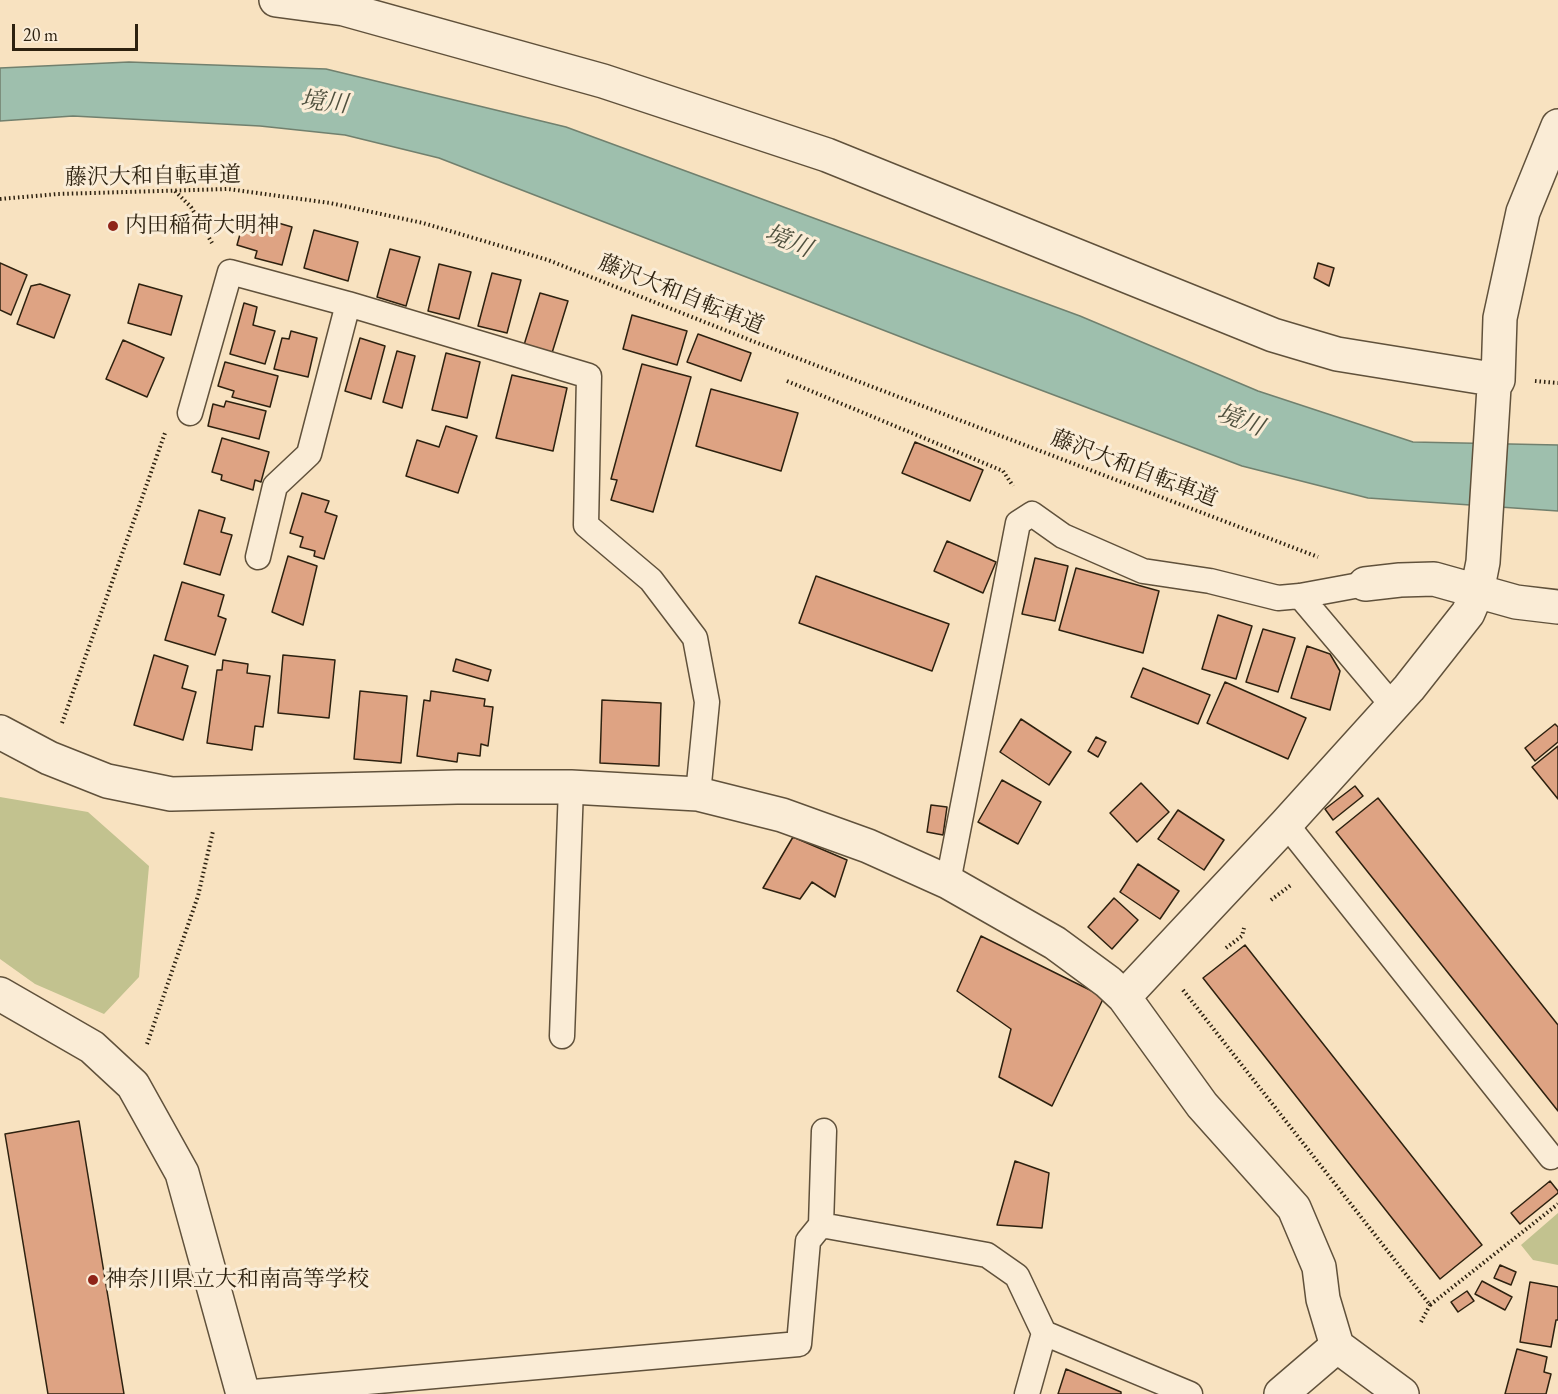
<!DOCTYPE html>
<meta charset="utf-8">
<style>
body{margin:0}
#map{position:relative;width:1558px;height:1394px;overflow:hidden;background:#f8e2c0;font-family:"EB Garamond",serif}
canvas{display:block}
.scale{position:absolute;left:12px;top:24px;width:126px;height:27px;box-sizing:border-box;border:3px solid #2d210f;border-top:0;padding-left:8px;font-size:18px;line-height:21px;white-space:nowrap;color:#2d210f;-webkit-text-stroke:4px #faecd6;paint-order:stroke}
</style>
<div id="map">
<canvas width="1558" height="1394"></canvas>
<div class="scale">20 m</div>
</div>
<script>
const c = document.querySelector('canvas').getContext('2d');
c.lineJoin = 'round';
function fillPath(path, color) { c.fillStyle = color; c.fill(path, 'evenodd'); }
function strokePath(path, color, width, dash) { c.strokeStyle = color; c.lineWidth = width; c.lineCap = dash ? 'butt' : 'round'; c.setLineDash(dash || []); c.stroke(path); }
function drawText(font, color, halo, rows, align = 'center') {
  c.font = font + ' "EB Garamond","Noto Serif JP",serif'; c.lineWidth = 6; c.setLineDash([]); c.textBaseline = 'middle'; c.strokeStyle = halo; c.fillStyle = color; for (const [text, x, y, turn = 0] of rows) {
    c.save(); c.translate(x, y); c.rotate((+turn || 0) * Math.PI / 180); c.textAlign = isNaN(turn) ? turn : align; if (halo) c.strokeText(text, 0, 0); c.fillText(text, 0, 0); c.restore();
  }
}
fillPath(new Path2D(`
 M 0,797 L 88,812 L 149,866 L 139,977 L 104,1014 L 35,984 L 0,959 Z
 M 1558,1213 L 1558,1265 L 1533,1260 L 1521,1245 Z`), '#c2c28f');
const water = new Path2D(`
 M 129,62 L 326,69 L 566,127 L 1080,316 L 1258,391 L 1413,442 L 1558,445 L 1558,511 L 1368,498 L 1242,466 L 932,349 L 439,158 L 345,135 L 260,126 L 73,116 L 0,121 L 0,68 Z`);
fillPath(water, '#9ebfad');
strokePath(water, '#71806e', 1.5);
const building = new Path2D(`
 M 244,220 L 266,226 L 268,220 L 292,227 L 282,265 L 255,258 L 257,251 L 237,245 Z
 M 314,230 L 358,242 L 348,281 L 304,268 Z
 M 390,249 L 420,257 L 406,306 L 377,297 Z
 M 0,263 L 27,275 L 11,315 L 0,310 Z
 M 1318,263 L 1334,268 L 1329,286 L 1314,278 Z
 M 439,264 L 471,272 L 459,319 L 428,311 Z
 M 492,273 L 521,280 L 507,333 L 478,326 Z
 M 40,284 L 70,295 L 54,338 L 17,324 L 31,286 Z
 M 139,284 L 182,296 L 171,335 L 128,323 Z
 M 540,293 L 568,301 L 552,353 L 524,345 Z
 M 244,303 L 257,307 L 253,325 L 275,331 L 265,364 L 230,354 Z
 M 632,315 L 687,331 L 677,365 L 623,349 Z
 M 291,331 L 317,338 L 308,377 L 274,369 L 282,338 L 289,339 Z
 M 698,334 L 751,353 L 741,381 L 687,362 Z
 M 360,338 L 385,346 L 371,399 L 345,391 Z
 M 123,340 L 164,358 L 147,397 L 106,379 Z
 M 397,351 L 415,356 L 402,408 L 383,402 Z
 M 446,353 L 480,362 L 467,418 L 432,410 Z
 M 225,362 L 278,376 L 270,407 L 232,397 L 234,391 L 218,386 Z
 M 642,364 L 691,377 L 653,512 L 611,500 L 617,480 L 611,479 Z
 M 512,375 L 567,388 L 553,451 L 496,438 Z
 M 711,389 L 798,413 L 781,471 L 696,446 Z
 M 226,401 L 266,411 L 259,439 L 208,426 L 213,404 L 224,407 Z
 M 446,426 L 477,436 L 458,493 L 406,476 L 417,440 L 439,447 Z
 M 222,438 L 269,452 L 261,482 L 255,480 L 253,490 L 221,480 L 222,475 L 212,472 Z
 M 915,442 L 983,470 L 970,501 L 902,473 Z
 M 302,493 L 329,501 L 325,512 L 337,516 L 324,559 L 314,556 L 315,551 L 300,547 L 303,537 L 290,533 Z
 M 199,510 L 225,518 L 221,532 L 232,535 L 220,575 L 184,564 Z
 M 947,541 L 996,562 L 983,593 L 934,571 Z
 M 288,556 L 317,566 L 303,625 L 272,612 Z
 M 1035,558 L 1068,566 L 1055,621 L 1022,614 Z
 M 1076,568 L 1159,591 L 1143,653 L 1059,630 Z
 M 816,576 L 949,624 L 932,671 L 799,623 Z
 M 182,582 L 224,595 L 218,616 L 226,619 L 215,655 L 165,640 Z
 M 1218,615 L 1252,626 L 1236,679 L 1202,669 Z
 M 1263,629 L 1295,638 L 1278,692 L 1246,682 Z
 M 1307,646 L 1330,654 L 1340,671 L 1330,710 L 1291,698 Z
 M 154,655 L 188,666 L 182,688 L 196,692 L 183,740 L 134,725 Z
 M 283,655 L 335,660 L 329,718 L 278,713 Z
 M 456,659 L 491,670 L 488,681 L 453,671 Z
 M 223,660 L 248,664 L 247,673 L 270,676 L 263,727 L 255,726 L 252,750 L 207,743 L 217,670 L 222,670 Z
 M 1143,668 L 1210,695 L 1198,724 L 1131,697 Z
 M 1225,682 L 1306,718 L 1288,759 L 1207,723 Z
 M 360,691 L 407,696 L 401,763 L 354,759 Z
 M 431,691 L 485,699 L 484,706 L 493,707 L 488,746 L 481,744 L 480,756 L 458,753 L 457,762 L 417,756 L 424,700 L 430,701 Z
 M 602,700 L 661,703 L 659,766 L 600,763 Z
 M 1021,719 L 1071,752 L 1049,785 L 1000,752 Z
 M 1555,724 L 1558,727 L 1558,742 L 1535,761 L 1525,748 Z
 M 1096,737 L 1106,742 L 1098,757 L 1088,751 Z
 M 1558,746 L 1558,799 L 1532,767 Z
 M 1002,780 L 1041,802 L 1018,844 L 978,822 Z
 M 1141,783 L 1169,812 L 1137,842 L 1110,813 Z
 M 1355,786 L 1363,796 L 1333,820 L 1325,809 Z
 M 1378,798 L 1558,1025 L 1558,1111 L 1336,832 Z
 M 931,805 L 947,807 L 943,835 L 927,832 Z
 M 1178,810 L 1224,840 L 1204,870 L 1158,839 Z
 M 793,837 L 847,860 L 835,897 L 812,882 L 800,899 L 763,888 Z
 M 1138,864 L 1179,891 L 1160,919 L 1120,892 Z
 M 1114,898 L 1138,920 L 1112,949 L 1088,927 Z
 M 981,936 L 1104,997 L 1052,1106 L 999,1077 L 1011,1029 L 957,991 Z
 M 1245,945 L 1482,1245 L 1440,1279 L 1203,978 Z
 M 79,1121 L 124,1394 L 48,1394 L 5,1134 Z
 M 1015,1161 L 1049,1173 L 1042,1228 L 997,1225 Z
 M 1550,1181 L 1558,1191 L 1558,1193 L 1520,1224 L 1511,1213 Z
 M 1500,1265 L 1516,1272 L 1511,1285 L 1494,1278 Z
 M 1482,1281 L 1512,1297 L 1505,1310 L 1475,1294 Z
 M 1530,1282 L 1558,1287 L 1558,1320 L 1556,1320 L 1551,1347 L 1520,1342 Z
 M 1467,1291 L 1474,1301 L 1458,1312 L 1451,1302 Z
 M 1517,1349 L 1547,1357 L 1544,1372 L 1551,1374 L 1546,1394 L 1505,1394 Z
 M 1066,1369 L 1121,1392 L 1121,1394 L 1058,1394 Z`);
fillPath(building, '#dea383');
strokePath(building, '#2d210f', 1.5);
const lane = new Path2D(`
 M 190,413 L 230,272 L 348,304 L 589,376 L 586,525 L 651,580 L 695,638 L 707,702 L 698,794
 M 258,557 L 275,486 L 309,454 L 348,304
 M 1300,596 L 1393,706
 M 1286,824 L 1551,1157
 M 948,882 L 1018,523 L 1032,514 L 1063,536 L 1143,571 L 1210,581 L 1278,598 L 1300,596 L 1365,584
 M 562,1036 L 571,787
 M 821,1225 L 987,1255 L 1017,1276 L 1044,1333 L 1190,1394
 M 242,1393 L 799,1344 L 808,1241 L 821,1225 L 824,1131
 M 1027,1394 L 1044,1333`);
const street = new Path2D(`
 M 276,0 L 344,9 L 603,81 L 827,155 L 1273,335 L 1337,354 L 1498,380
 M 1365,584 L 1400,580 L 1434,579 L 1516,602 L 1558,607
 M 0,732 L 49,758 L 107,781 L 171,794 L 457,787 L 571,787 L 698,794 L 782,815 L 868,846 L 948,882 L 1055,943 L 1108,982 L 1124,997 L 1202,1105 L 1294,1208 L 1319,1267 L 1323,1299 L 1337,1346 L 1402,1394
 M 0,994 L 92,1047 L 133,1085 L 182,1173 L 243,1394
 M 1124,997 L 1286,824 L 1409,688 L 1468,613 L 1477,592 L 1483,562 L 1494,387 L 1498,380 L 1500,318 L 1523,212 L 1558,126
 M 1281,1394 L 1337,1346`);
strokePath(lane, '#60513b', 27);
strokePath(street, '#60513b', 36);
strokePath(new Path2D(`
 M 175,191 L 191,207 L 212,243
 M 0,199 L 58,194 L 228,189 L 330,203 L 423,223 L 548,260 L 755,342 L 1318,557
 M 787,381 L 1003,471 L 1013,486
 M 1535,381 L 1558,383
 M 62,723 L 165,433
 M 1271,900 L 1291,885
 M 1226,948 L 1242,936 L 1244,928
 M 1183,990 L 1430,1305 L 1558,1204
 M 147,1044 L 198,896 L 213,831
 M 1421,1322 L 1430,1305`), '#2d210f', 4, [1.5, 3]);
strokePath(lane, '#faecd6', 24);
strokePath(street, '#faecd6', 33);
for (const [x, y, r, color] of [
 [113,226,6,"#8f2418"],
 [93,1280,6,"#8f2418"]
]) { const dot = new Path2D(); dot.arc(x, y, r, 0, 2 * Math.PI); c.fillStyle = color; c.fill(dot); strokePath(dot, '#faecd6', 2); }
drawText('22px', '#2d210f', '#faecd6', [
 ["藤沢大和自転車道",153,177,-1],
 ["藤沢大和自転車道",681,295,22],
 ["藤沢大和自転車道",1134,469,21]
]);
drawText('22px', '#2d210f', '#faecd6', [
 ["内田稲荷大明神",125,226],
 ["神奈川県立大和南高等学校",105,1280]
], 'left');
drawText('italic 24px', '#4f503e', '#faecd6', [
 ["境川",324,103,6],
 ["境川",788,242,22],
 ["境川",1240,421,21]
]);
</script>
